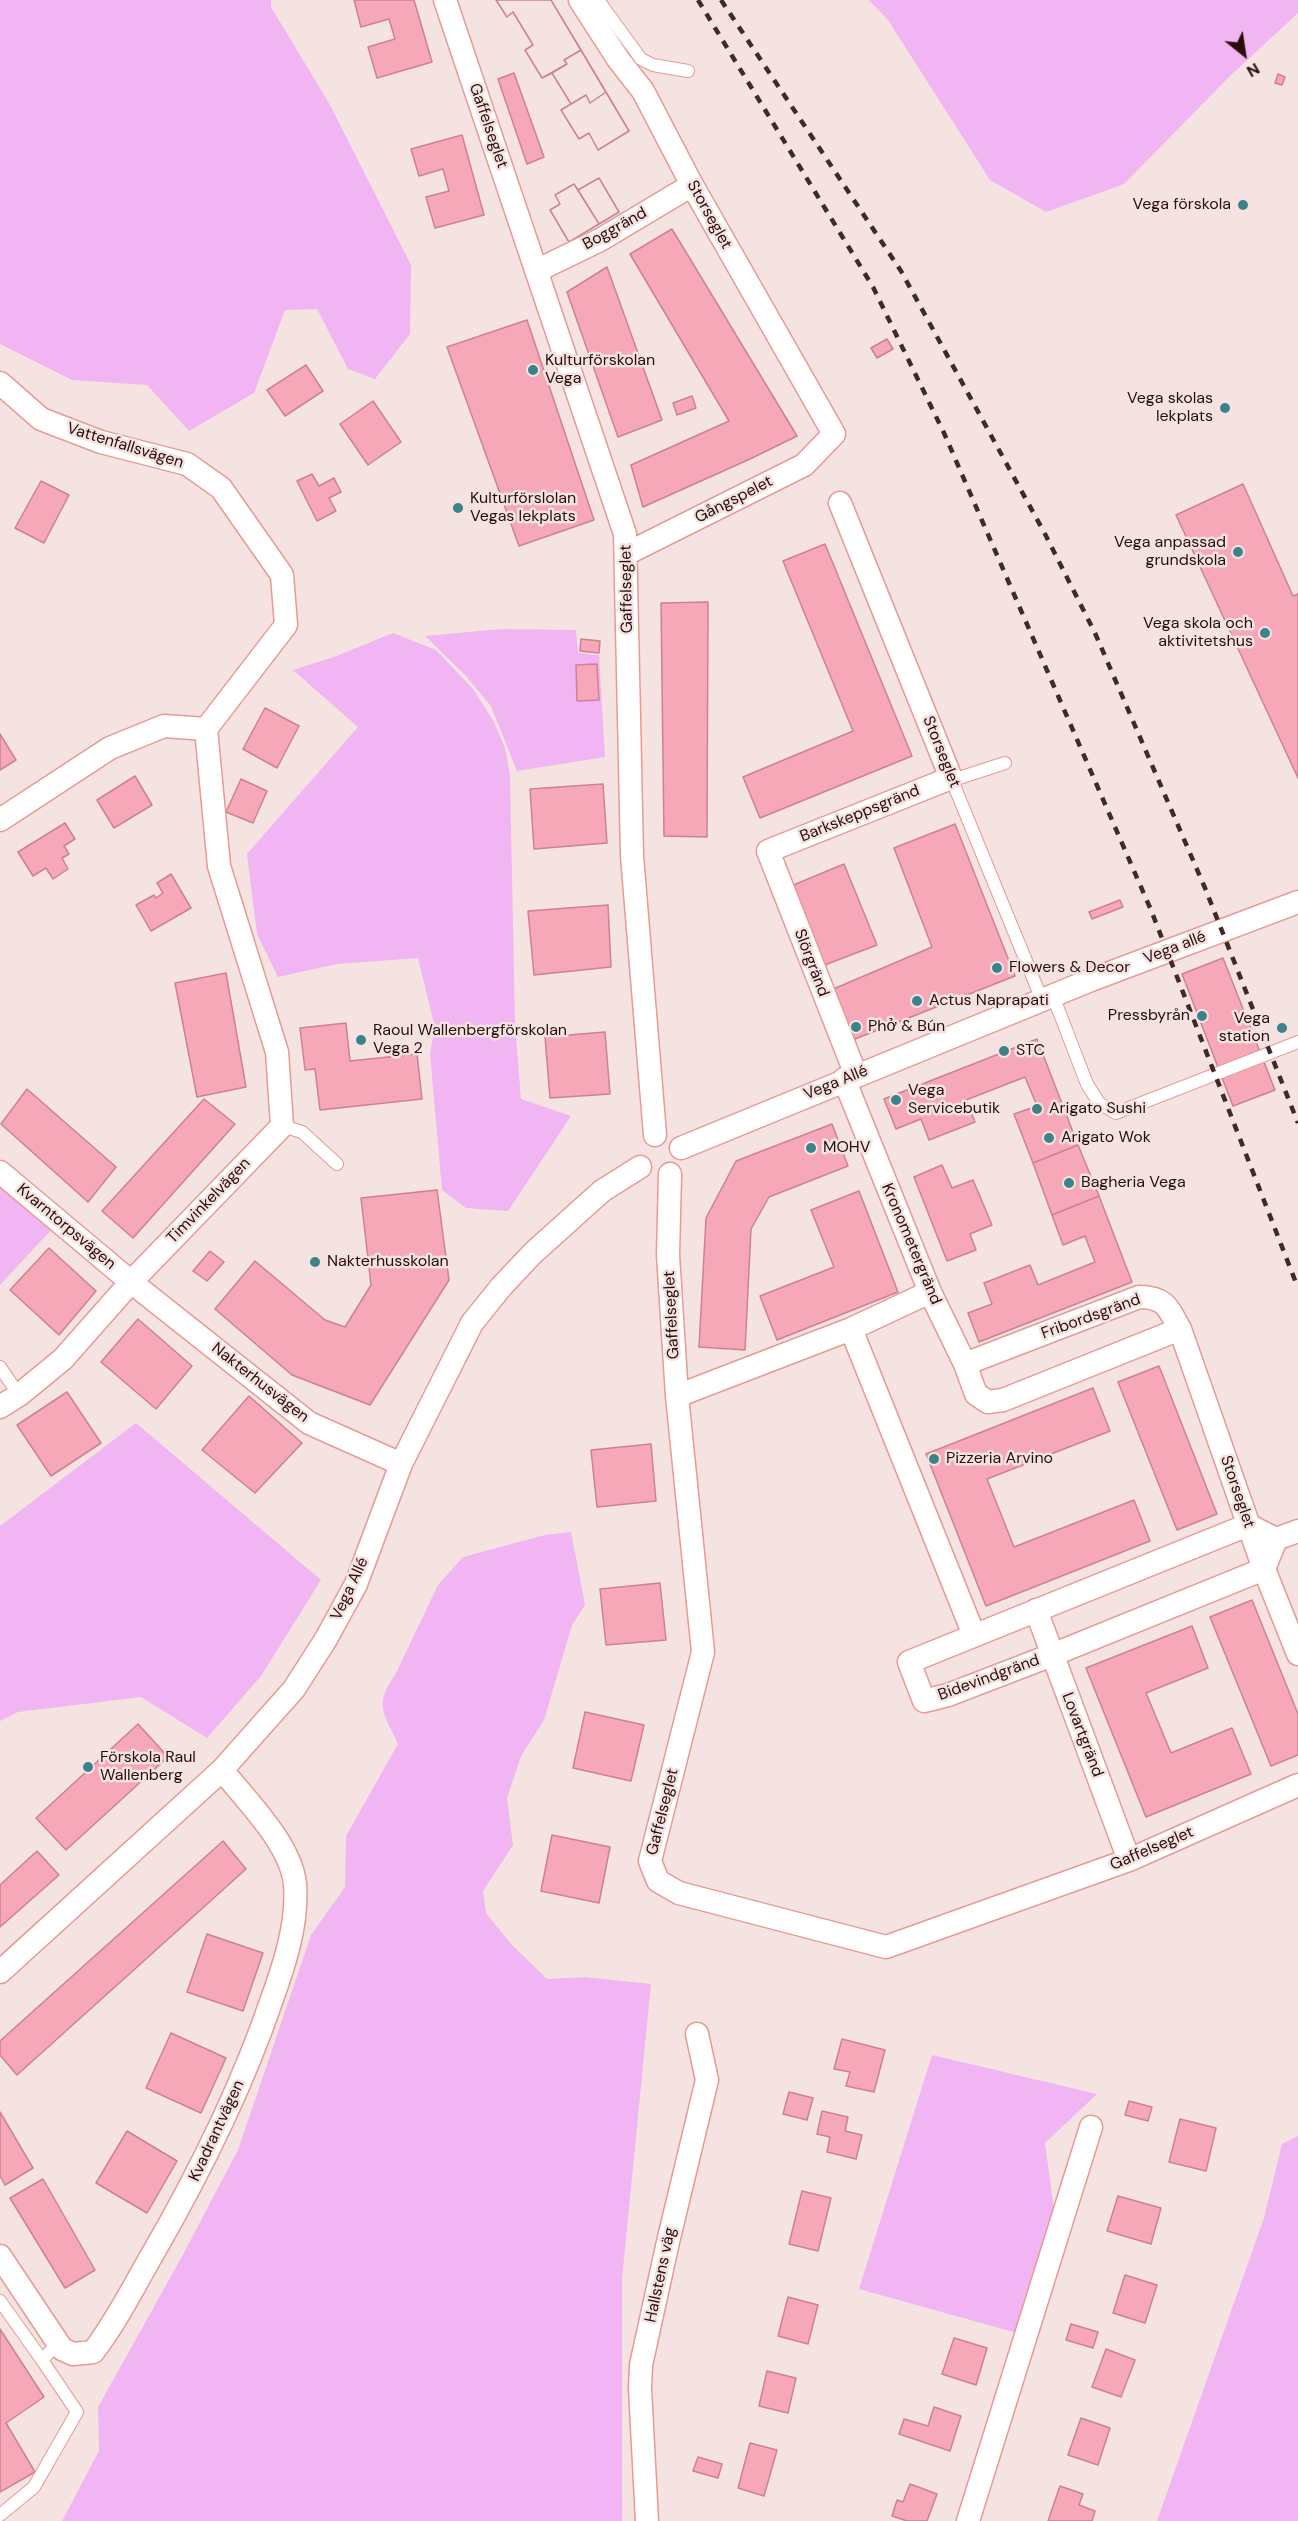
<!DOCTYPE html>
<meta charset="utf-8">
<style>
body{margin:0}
#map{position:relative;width:1298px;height:2521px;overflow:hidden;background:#f5e3e1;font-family:"DM Sans",sans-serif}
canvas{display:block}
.north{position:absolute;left:1214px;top:24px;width:60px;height:60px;-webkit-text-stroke:4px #f5e3e1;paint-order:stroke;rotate:150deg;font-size:16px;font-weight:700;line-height:24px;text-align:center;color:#2a0d0b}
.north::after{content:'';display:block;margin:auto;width:21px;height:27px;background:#2a0d0b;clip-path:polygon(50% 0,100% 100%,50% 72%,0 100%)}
</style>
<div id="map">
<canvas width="1298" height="2521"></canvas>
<div class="north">N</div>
</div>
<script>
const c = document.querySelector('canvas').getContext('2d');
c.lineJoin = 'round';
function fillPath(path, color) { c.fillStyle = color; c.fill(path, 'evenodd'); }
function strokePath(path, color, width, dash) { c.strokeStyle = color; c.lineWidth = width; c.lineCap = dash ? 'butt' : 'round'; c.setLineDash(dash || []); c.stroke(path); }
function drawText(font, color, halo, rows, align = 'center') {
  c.font = font + ' "DM Sans",sans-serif'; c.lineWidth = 5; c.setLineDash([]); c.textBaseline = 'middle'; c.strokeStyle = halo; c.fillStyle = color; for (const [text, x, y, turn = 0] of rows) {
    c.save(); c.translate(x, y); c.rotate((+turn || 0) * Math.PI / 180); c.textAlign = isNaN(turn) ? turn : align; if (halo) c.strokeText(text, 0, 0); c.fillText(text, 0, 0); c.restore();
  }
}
fillPath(new Path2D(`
 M 0,0 L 271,0 L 271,7 L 330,105 L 411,265 L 410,334 L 375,379 L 348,369 L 317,309 L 285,310 L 254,393 L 189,431 L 147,385 L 72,380 L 0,344 Z
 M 869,0 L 1298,0 L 1298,13 L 1231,75 L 1124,184 L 1046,212 L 990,180 L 888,20 Z
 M 502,629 L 576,630 L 578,653 L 599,655 L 605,757 L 517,771 L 491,706 L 465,675 L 425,636 Z
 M 393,633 L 436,650 L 473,689 L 494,722 L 505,748 L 510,775 L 515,1026 L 521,1099 L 571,1116 L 508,1211 L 466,1208 L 442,1190 L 430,1053 L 435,1028 L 418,958 L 337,964 L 278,977 L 257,934 L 247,854 L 358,727 L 293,670 L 334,657 Z
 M 0,1184 L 52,1229 L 0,1285 Z
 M 136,1423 L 321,1580 L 261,1676 L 207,1738 L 141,1697 L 18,1712 L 0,1721 L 0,1526 Z
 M 571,1532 L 585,1605 L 572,1625 L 544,1720 L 521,1756 L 507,1798 L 513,1845 L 483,1891 L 486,1913 L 511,1944 L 547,1979 L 585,1977 L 651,1984 L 622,2279 L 622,2521 L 62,2521 L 99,2451 L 98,2407 L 180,2260 L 238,2150 L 311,1935 L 345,1887 L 346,1836 L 398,1744 C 385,1715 373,1705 395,1675 L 438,1585 L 463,1557 L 545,1535 Z
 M 932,2055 L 1097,2094 L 1045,2143 L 1054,2210 L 1017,2333 L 859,2289 Z
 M 1298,2136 L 1298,2521 L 1157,2521 L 1264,2218 L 1282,2144 Z`), '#f0b5f2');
const building = new Path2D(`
 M 354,0 L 414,0 L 432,62 L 377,78 L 368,47 L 395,39 L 389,19 L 361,27 Z
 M 496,0 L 551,0 L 629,131 L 598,150 L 589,133 L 579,139 L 561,110 L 571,104 L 552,73 L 542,78 L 525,50 L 533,45 L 530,40 L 513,12 L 507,17 Z
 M 496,0 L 551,0 L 581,50 L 564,60 L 567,64 L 542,78 L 525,50 L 533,45 L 530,40 L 513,12 L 507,17 Z
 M 581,50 L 606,92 L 590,103 L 586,95 L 571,104 L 552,73 L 567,64 L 564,60 Z
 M 514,73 L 544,157 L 527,164 L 498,79 Z
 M 1278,74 L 1285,77 L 1282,85 L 1275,83 Z
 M 606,92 L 629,131 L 598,150 L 589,133 L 579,139 L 561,110 L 586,95 L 590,103 Z
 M 462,135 L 484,215 L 435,228 L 426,197 L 449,191 L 443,169 L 419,176 L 411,149 Z
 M 599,178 L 619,212 L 569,242 L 550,210 L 560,204 L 555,195 L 574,184 L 578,190 Z
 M 599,178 L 619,212 L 599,224 L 578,190 Z
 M 574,184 L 599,224 L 569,242 L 550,210 L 560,204 L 555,195 Z
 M 672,229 L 797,436 L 750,459 L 643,507 L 631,465 L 729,421 L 630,254 Z
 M 607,267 L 662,420 L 618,437 L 567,292 Z
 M 527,320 L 594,520 L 519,546 L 447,347 Z
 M 887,339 L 893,349 L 877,358 L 871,348 Z
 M 306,365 L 323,391 L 285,416 L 267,390 Z
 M 692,396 L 696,408 L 677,415 L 673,403 Z
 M 373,401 L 401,442 L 368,465 L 340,424 Z
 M 312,474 L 319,486 L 334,478 L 341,492 L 329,498 L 336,511 L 317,521 L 297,481 Z
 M 41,481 L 69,495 L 44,543 L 15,528 Z
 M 1243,484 L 1293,596 L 1298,594 L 1298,778 L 1176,515 Z
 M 825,544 L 912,756 L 760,818 L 743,777 L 853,731 L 783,561 Z
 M 708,602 L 707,837 L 664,836 L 661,603 Z
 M 581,639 L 600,641 L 599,653 L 580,651 Z
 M 597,664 L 599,700 L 577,701 L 576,665 Z
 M 265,708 L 299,726 L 277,768 L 243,749 Z
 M 0,734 L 16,760 L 0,770 Z
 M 135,776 L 152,805 L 114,828 L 97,800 Z
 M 241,779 L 267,791 L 253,823 L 226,812 Z
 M 603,784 L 607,843 L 534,849 L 530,789 Z
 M 65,823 L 75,839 L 64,846 L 69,854 L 62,858 L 68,869 L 53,879 L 46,868 L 33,876 L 18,852 Z
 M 955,824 L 1015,976 L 850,1041 L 831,990 L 932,947 L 894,848 Z
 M 844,864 L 877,945 L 822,966 L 791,886 Z
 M 171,874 L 191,908 L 151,931 L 136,905 L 154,895 L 156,898 L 163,893 L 157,883 Z
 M 1120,900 L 1123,907 L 1092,919 L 1089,912 Z
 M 608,905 L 611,967 L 534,975 L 528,911 Z
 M 1223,958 L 1275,1090 L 1233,1106 L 1182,974 Z
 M 226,973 L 246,1087 L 197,1097 L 175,983 Z
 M 346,1023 L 350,1061 L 417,1054 L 422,1099 L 320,1110 L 315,1069 L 305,1070 L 300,1028 Z
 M 605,1032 L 610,1094 L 550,1098 L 545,1037 Z
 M 1037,1039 L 1078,1145 L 1033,1163 L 1014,1114 L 1037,1106 L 1025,1077 L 966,1100 L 975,1122 L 929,1140 L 921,1119 L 896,1129 L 884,1099 Z
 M 27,1089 L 116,1167 L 88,1202 L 1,1124 Z
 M 204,1099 L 235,1124 L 133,1238 L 102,1211 Z
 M 832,1124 L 848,1166 L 769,1197 L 751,1229 L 745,1350 L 699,1347 L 706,1218 L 736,1161 Z
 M 1078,1145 L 1099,1196 L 1052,1215 L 1033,1163 Z
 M 942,1165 L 952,1188 L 973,1180 L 992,1225 L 970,1234 L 976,1250 L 947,1261 L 914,1177 Z
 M 437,1190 L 449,1280 L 370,1405 L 292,1375 L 215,1309 L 255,1261 L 325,1320 L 345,1327 L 371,1285 L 361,1198 Z
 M 859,1191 L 898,1292 L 777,1340 L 760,1296 L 834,1267 L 811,1210 Z
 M 1099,1196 L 1132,1282 L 979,1342 L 968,1313 L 992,1304 L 984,1283 L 1030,1265 L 1038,1285 L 1095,1262 L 1085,1236 L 1063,1245 L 1052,1215 Z
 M 49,1248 L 96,1291 L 59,1335 L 10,1290 Z
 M 210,1251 L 224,1262 L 207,1281 L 193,1271 Z
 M 138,1319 L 192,1366 L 156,1409 L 101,1362 Z
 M 1159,1366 L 1217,1514 L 1177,1530 L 1118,1382 Z
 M 1093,1388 L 1110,1431 L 987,1479 L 1014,1547 L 1134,1500 L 1150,1541 L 986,1606 L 926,1454 Z
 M 67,1392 L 101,1443 L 51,1476 L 17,1425 Z
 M 249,1396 L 302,1443 L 255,1493 L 202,1450 Z
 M 651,1444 L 656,1501 L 597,1507 L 591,1450 Z
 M 660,1583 L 666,1640 L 606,1645 L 600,1589 Z
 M 1252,1600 L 1298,1714 L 1298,1755 L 1271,1766 L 1210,1617 Z
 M 1192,1626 L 1208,1668 L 1146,1693 L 1171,1753 L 1232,1728 L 1251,1774 L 1146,1817 L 1086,1668 Z
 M 585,1712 L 644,1725 L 631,1781 L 573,1768 Z
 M 138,1724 L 168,1757 L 66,1850 L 36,1818 Z
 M 552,1835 L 610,1847 L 599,1903 L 541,1891 Z
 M 223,1841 L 246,1869 L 17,2075 L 0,2055 L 0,2041 Z
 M 37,1851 L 59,1875 L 0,1927 L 0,1885 Z
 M 207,1934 L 263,1953 L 243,2011 L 187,1992 Z
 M 171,2033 L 226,2058 L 201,2113 L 146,2088 Z
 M 842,2039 L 885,2050 L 874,2092 L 846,2086 L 850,2072 L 834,2069 Z
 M 789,2092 L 813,2098 L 807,2120 L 783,2114 Z
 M 1129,2101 L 1152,2107 L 1148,2121 L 1125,2115 Z
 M 822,2111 L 848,2117 L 845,2131 L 862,2135 L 856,2159 L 827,2152 L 830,2137 L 817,2134 Z
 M 0,2112 L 33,2168 L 5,2185 L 0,2176 Z
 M 1180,2119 L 1216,2128 L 1206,2171 L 1169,2162 Z
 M 127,2131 L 177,2161 L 147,2213 L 96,2183 Z
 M 43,2179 L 95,2270 L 65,2288 L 10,2198 Z
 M 802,2191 L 831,2198 L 818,2251 L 789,2244 Z
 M 1118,2196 L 1161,2208 L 1151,2244 L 1107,2231 Z
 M 1125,2275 L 1157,2285 L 1145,2323 L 1113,2313 Z
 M 788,2297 L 818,2305 L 808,2344 L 778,2336 Z
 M 1071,2324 L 1098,2332 L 1093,2348 L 1066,2340 Z
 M 0,2329 L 44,2397 L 6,2423 L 35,2472 L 0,2492 Z
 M 954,2338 L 987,2348 L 976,2385 L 942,2374 Z
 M 1106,2349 L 1135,2360 L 1121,2397 L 1092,2387 Z
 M 767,2371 L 796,2378 L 788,2413 L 759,2406 Z
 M 934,2407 L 961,2416 L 950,2451 L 899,2434 L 904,2419 L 928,2426 Z
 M 1081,2418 L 1110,2428 L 1098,2465 L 1068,2455 Z
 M 750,2443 L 777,2450 L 764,2496 L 738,2488 Z
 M 698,2457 L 722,2464 L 718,2478 L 693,2471 Z
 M 910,2484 L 937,2494 L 927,2521 L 907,2521 L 892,2516 L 897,2500 L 903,2502 Z
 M 1060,2486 L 1083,2494 L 1079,2505 L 1095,2511 L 1092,2521 L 1048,2521 Z`);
fillPath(building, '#f6a7b8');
strokePath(building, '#ce8193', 1.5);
const service = new Path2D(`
 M 598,0 L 641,59 L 653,65 L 688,71
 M 1005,763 L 959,778 L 951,778 L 1042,1000
 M 1053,996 L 1087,1084 L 1099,1103 L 1116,1113 L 1298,1042
 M 282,1126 L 302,1132 L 337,1164
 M 0,1367 L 19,1395
 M 0,2301 L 42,2360
 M 0,2515 L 34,2487 L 77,2412 L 42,2360 L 58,2343`);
const minor = new Path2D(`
 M 445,0 L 625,534 L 632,856 L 655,1135
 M 580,0 L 618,59 L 643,91 L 692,185 L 834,434 L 804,465 L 626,554
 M 536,271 L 600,240 L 692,185
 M 0,383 L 41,419 L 101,442 L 187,464 L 221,488 L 282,575 L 286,625 L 206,729
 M 840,503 L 951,778 L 768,851 L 856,1075
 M 0,820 L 110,748 L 164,726 L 206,729
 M 844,1079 L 930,1292 L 965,1364 L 976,1394 L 988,1402 L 1003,1400 L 1180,1329
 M 681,1148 L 1091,980 L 1298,902
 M 0,1172 L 131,1282 L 309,1423 L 401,1464
 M 670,1174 L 668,1255 L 677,1396 L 703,1652 L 650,1861 L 658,1881 L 679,1893 L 886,1947 L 1129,1860 L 1298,1785
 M 851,1329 L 974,1635
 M 965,1364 L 1139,1297 C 1166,1297 1168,1308 1180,1329 L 1264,1569 L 1298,1654
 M 677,1396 L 851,1329 L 930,1292
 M 0,1407 L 19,1395 L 63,1359 L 131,1282 L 282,1126 L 277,1052 L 219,866 L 206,729
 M 1276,1539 L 1248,1525 L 909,1662 L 924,1701 L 948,1695 L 1052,1655 L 1264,1569 L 1276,1539 L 1298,1531
 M 1036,1610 L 1129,1860
 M 0,1972 L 222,1770 L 294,1689 L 326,1639 L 356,1584 L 401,1464 L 472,1323 L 501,1287 L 533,1253 L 602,1191 L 640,1167
 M 0,2256 L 62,2349 L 73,2354 L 93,2352 C 116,2322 133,2288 152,2255 C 200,2172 241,2090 272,1999 C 285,1963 298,1923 295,1884 C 291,1844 246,1800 222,1770
 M 647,2521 L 640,2388 L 641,2365 L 668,2242 L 707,2080 L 697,2034
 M 968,2521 L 1091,2127`);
strokePath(service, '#ea9a92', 14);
strokePath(minor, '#ea9a92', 25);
strokePath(service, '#fff', 12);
strokePath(minor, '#fff', 22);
strokePath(new Path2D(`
 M 698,0 L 873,287 L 944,433 L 1151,910 L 1298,1288
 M 721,0 L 901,271 L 1045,534 L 1095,633 L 1205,888 L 1298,1123`), '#442826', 4.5, [8, 8]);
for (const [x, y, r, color] of [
 [1243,205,6,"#3b828a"],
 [533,370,6,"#3b828a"],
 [1225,408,6,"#3b828a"],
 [458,508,6,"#3b828a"],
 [1238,552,6,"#3b828a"],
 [1265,633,6,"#3b828a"],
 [997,968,6,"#3b828a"],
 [917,1001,6,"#3b828a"],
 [1202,1016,6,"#3b828a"],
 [856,1027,6,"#3b828a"],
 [1282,1028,6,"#3b828a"],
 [361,1040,6,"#3b828a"],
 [1004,1051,6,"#3b828a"],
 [896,1100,6,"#3b828a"],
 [1037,1109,6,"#3b828a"],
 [1049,1138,6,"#3b828a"],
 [811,1148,6,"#3b828a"],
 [1069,1183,6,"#3b828a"],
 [315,1262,6,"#3b828a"],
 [934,1459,6,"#3b828a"],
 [88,1767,6,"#3b828a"]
]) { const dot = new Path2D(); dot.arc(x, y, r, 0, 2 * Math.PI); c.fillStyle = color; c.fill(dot); strokePath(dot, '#f5e3e1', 2); }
drawText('16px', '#2a0d0b', '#f5e3e1', [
 ["Gaffelseglet",488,126,71],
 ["Storseglet",709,215,61],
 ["Boggränd",615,229,-29],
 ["Vattenfallsvägen",125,446,17],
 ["Gångspelet",734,500,-27],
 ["Gaffelseglet",627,589,-91],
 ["Storseglet",941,752,68],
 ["Barkskeppsgränd",860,814,-22],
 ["Vega allé",1175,948,-21],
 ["Slörgränd",811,963,69],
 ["Vega Allé",836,1083,-22],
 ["Timvinkelvägen",209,1201,-46],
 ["Kvarntorpsvägen",66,1227,40],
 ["Kronometergränd",911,1244,67],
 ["Gaffelseglet",672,1315,-93],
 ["Fribordsgränd",1091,1317,-20],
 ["Nakterhusvägen",260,1383,38],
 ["Storseglet",1237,1492,71],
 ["Vega Allé",350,1589,-65],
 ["Bidevindgränd",989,1678,-20],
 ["Lovartgränd",1082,1735,69],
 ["Gaffelseglet",663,1812,-76],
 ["Gaffelseglet",1152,1849,-23],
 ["Kvadrantvägen",217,2131,-65],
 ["Hallstens väg",661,2275,-78]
]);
drawText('16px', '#2a0d0b', '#f5e3e1', [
 ["Vega förskola",1231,205,"right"],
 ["Kulturförskolan",545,361],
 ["Vega",545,379],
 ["Vega skolas",1213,399,"right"],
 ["lekplats",1213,417,"right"],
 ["Kulturförslolan",470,499],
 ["Vegas lekplats",470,517],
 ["Vega anpassad",1226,543,"right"],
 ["grundskola",1226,561,"right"],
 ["Vega skola och",1253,624,"right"],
 ["aktivitetshus",1253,642,"right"],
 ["Flowers & Decor",1009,968],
 ["Actus Naprapati",929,1001],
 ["Pressbyrån",1190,1016,"right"],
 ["Vega",1270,1019,"right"],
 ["station",1270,1037,"right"],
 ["Phở & Bún",868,1027],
 ["Raoul Wallenbergförskolan",373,1031],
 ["Vega 2",373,1049],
 ["STC",1016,1051],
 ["Vega",908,1091],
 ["Servicebutik",908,1109],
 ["Arigato Sushi",1049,1109],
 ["Arigato Wok",1061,1138],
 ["MOHV",823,1148],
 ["Bagheria Vega",1081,1183],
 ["Nakterhusskolan",327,1262],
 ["Pizzeria Arvino",946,1459],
 ["Förskola Raul",100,1758],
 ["Wallenberg",100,1776]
], 'left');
</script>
